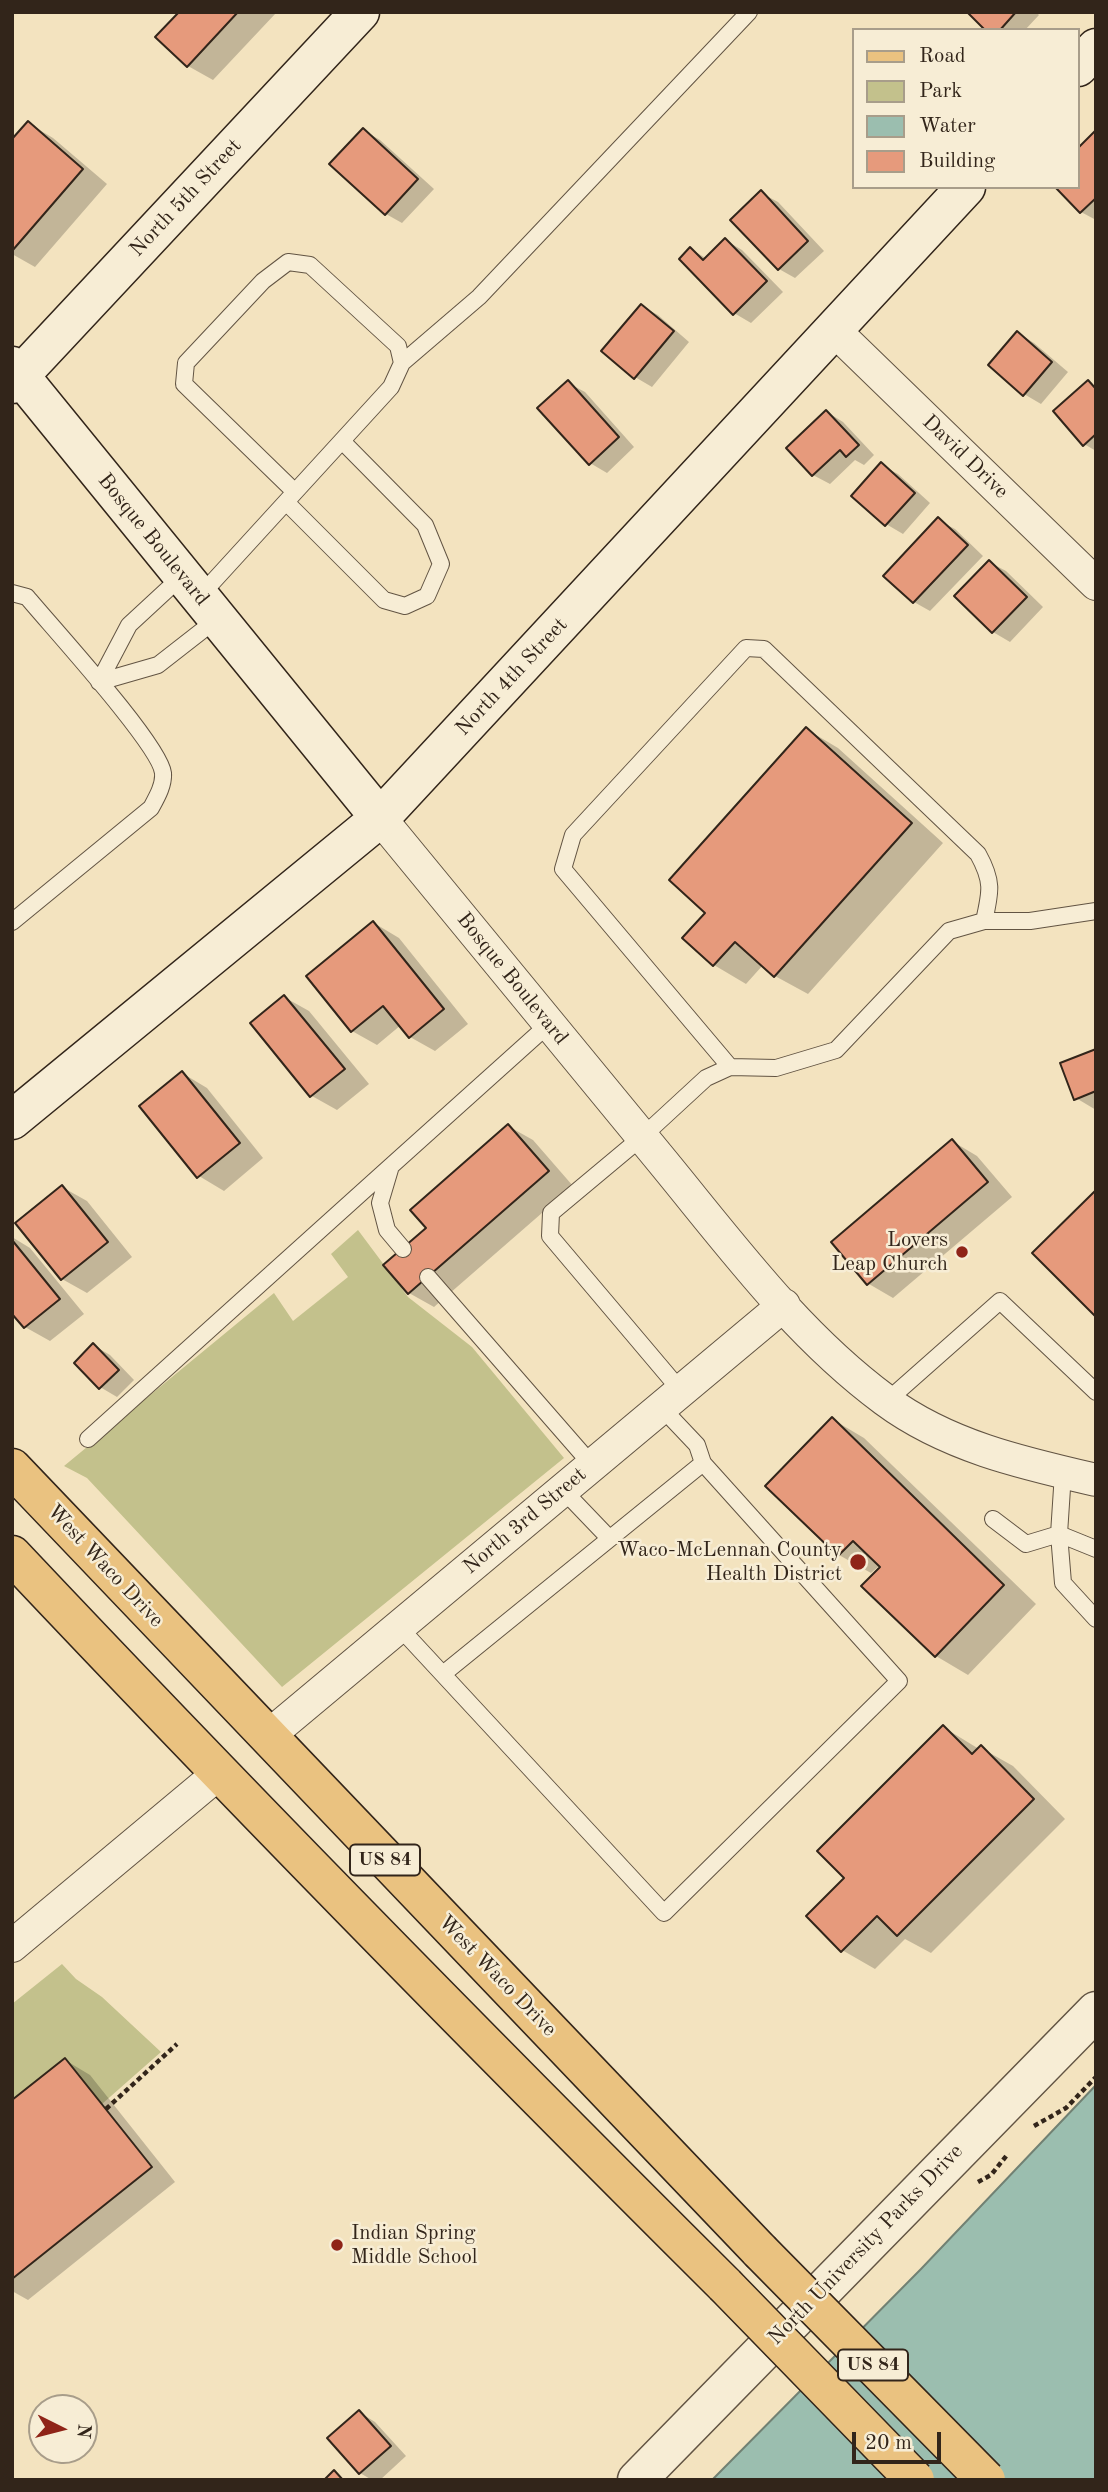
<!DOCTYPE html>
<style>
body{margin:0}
#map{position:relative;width:1108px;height:2492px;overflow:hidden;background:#f3e3bf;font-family:"Old Standard TT",serif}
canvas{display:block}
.frame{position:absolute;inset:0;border:14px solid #32251a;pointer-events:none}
.legend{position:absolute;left:852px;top:28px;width:228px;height:161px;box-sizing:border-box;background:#f7edd5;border:2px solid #a89d8a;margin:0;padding:9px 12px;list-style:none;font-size:21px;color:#32251a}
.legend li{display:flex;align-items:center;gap:14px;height:35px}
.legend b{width:35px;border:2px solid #a89d8a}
.north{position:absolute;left:28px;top:2394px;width:70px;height:70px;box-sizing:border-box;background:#f7edd5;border:2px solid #a89d8a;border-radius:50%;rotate:96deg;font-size:19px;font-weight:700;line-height:28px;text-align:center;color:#32251a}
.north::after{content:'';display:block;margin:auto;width:24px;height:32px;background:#8f2418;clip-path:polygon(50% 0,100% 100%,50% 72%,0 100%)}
.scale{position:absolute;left:852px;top:2432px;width:89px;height:32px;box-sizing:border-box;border:4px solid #32251a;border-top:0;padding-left:9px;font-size:21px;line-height:24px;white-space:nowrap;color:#32251a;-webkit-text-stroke:5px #f7edd5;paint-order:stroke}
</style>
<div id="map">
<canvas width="1108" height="2492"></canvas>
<div class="frame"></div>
<ul class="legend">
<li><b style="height:9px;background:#eac280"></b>Road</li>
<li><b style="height:19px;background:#c3c18c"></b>Park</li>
<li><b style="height:19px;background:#9bbeaf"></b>Water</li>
<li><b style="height:19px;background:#e69a7c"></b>Building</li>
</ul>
<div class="north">N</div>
<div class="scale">20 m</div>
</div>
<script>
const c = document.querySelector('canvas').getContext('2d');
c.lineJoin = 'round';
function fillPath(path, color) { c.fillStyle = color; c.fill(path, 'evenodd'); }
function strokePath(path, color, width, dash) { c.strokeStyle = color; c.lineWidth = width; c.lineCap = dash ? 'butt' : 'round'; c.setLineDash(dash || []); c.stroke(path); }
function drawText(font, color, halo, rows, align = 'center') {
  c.font = font + ' "Old Standard TT",serif'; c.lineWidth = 5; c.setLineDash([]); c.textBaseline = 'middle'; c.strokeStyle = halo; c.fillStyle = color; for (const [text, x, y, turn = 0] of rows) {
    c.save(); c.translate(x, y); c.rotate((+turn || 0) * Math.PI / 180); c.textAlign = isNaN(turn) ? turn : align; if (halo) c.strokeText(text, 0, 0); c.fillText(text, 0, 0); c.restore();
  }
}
fillPath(new Path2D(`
 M 358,1230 L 408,1297 L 472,1347 L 564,1458 L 282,1687 L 87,1478 L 64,1466 L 274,1293 L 293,1321 L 348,1277 L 331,1254 Z
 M 62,1964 L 76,1979 L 102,1997 L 161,2052 L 102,2104 L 12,2100 L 12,2004 Z`), '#c3c18c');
const water = new Path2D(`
 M 1096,2085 L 1096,2480 L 712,2480 L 921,2269 Z`);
fillPath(water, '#9bbeaf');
strokePath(water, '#718173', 2);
fillPath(new Path2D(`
 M 181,12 L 276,13 L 213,80 L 188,66 Z
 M 969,12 L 1036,12 L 1039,15 L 1025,30 L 988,30 Z
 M 28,123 L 53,138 L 107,184 L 35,267 L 12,254 L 12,142 Z
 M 363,130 L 380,140 L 434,189 L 402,223 L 386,214 Z
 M 1096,133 L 1096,220 L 1081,212 L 1078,187 Z
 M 761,193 L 778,202 L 824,251 L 795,278 L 779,269 Z
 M 725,240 L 742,250 L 783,292 L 751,323 L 734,313 L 691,249 L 707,259 Z
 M 641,306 L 658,315 L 689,342 L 652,387 L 635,377 Z
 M 1018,333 L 1034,343 L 1068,372 L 1041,404 L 1024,394 Z
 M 1088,382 L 1096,387 L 1096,451 L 1084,444 Z
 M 568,383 L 585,392 L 634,447 L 607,473 L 590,463 Z
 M 827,412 L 843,422 L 874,455 L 864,465 L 855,460 L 830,484 L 813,475 Z
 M 881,465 L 898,474 L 930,503 L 903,534 L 886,524 Z
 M 938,520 L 955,529 L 983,556 L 930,611 L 914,602 Z
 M 989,562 L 1006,571 L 1043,607 L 1010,642 L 993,632 L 956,596 Z
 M 806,729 L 838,748 L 943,843 L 808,994 L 775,976 L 763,965 L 746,984 L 714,965 Z
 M 374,923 L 399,938 L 468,1024 L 435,1051 L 410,1037 L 401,1025 L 377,1045 L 352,1031 Z
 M 284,997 L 309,1011 L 369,1084 L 337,1110 L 312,1096 L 252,1023 Z
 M 1096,1051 L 1096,1110 L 1076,1098 Z
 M 182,1073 L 207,1088 L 263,1158 L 224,1191 L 199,1176 Z
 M 508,1126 L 533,1140 L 573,1186 L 434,1307 L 409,1293 L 386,1266 L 428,1228 Z
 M 952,1141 L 977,1156 L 1012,1197 L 893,1298 L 869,1284 Z
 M 62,1187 L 87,1201 L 132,1257 L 87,1293 L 62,1279 Z
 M 12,1237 L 30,1248 L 84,1314 L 50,1341 L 25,1327 L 12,1311 Z
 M 93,1345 L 110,1355 L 134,1380 L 117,1397 L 100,1387 Z
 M 832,1419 L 864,1438 L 1036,1604 L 968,1675 L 936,1656 L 880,1565 L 871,1573 L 839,1555 Z
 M 943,1727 L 979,1749 L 981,1748 L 1013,1766 L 1065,1819 L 931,1953 L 905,1939 L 875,1969 L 842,1950 L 846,1878 Z
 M 65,2060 L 90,2075 L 175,2182 L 28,2300 L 12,2291 L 12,2103 Z
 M 359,2412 L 375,2422 L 406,2456 L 380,2480 L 372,2480 L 360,2473 L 330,2439 Z`), '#0003');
const building = new Path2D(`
 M 179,12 L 238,12 L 187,67 L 155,37 Z
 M 967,12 L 1016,12 L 1000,30 L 985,30 Z
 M 28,121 L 83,169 L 12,251 L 12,139 Z
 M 363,128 L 418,179 L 385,215 L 329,164 Z
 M 1096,130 L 1096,198 L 1080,213 L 1055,187 L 1078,187 L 1078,148 Z
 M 761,190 L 808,241 L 778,270 L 730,220 Z
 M 725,238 L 767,281 L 733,315 L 679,259 L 690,247 L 703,260 Z
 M 641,304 L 674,331 L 634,379 L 601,351 Z
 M 1017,331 L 1052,362 L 1023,396 L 988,365 Z
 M 568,380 L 619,437 L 589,465 L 537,408 Z
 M 1088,380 L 1096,389 L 1096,434 L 1083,446 L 1053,411 Z
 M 826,410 L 859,445 L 846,457 L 840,450 L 812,476 L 786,448 Z
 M 881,462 L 915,493 L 885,526 L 851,496 Z
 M 938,517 L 968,545 L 913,603 L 883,576 Z
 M 989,560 L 1027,597 L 992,633 L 954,596 Z
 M 806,727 L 912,823 L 774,977 L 735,942 L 713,966 L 682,938 L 705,913 L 669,880 Z
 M 373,921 L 444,1009 L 409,1038 L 383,1006 L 351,1032 L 306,976 Z
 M 284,995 L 345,1069 L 310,1097 L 250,1023 Z
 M 1096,1049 L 1096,1091 L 1074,1100 L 1060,1063 Z
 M 182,1071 L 240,1143 L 197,1178 L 139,1106 Z
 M 508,1124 L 549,1171 L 408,1294 L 383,1265 L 426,1228 L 410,1210 Z
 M 952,1139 L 988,1182 L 867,1285 L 831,1242 Z
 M 62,1185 L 108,1242 L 61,1280 L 15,1223 Z
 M 1096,1190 L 1096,1317 L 1032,1253 Z
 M 12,1240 L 60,1299 L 24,1328 L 12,1314 Z
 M 93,1343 L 119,1370 L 99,1389 L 74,1363 Z
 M 832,1417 L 1004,1585 L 935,1657 L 861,1586 L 880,1567 L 853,1541 L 838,1556 L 765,1486 Z
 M 943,1725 L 972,1754 L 981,1745 L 1034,1799 L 897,1936 L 877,1916 L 841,1952 L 806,1916 L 844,1878 L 817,1851 Z
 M 65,2058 L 152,2167 L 12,2279 L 12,2100 Z
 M 359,2410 L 391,2446 L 359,2474 L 327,2438 Z
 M 334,2470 L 343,2480 L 324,2480 Z`);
fillPath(building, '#e69a7c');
strokePath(building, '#32251a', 2);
const service = new Path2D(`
 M 402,363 L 479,297 L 749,12
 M 286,502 L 384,600 L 405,606 L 427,596 L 441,564 L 425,525 L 342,441
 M 12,593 L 27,597 C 51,626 160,745 163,773 C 164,785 157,797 151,808 L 12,922
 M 199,597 L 391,387 L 402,363 L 398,346 L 310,265 L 288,262 L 263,281 L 186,363 L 184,384 L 295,492
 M 99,682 L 129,625 L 182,576
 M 99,682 L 158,665 L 217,619
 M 984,921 C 991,891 993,881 978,854 L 764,649 L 746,648 L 573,835 L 563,869 L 730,1067 L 776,1068 L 836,1050 L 949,931 L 984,921 L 1030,921 L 1096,911
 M 403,1249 L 387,1230 L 380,1203 L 391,1166 L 549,1024
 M 428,1277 L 592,1465
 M 681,1391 L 550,1236 L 551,1213 L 642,1137 L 706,1078 L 730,1067
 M 887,1401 L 1000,1301 L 1096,1392
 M 88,1439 L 391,1166
 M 1063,1473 L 1059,1534 L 1063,1583 L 1096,1619
 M 563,1490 L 609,1538
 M 993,1519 L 1026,1544 L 1059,1534 L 1096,1549
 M 399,1627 L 664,1913 L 899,1681 L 703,1463 L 697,1445 L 661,1407
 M 443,1674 L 703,1463`);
const minor = new Path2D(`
 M 834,330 L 1096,584
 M 380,818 C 474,932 568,1047 662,1161 C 731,1245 797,1335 885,1400 C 947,1446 1022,1463 1096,1480
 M 267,1737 L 784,1305
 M 12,1946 L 218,1774`);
const tertiary = new Path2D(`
 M 637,2480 L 1096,2011`);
const secondary = new Path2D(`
 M 1078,67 L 1096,48
 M 12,366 L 380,818
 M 12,384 L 360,12
 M 12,1120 L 380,818 L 966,187`);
const primary = new Path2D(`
 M 12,1468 L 760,2251
 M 12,1555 C 246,1803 484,2045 725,2285`);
strokePath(service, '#625443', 18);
strokePath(minor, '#625443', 34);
strokePath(tertiary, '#625443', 41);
strokePath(secondary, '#32251a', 41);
strokePath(primary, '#32251a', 41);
strokePath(new Path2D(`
 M 106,2109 L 177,2044
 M 1034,2126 L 1066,2108 L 1096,2077
 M 978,2182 L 991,2175 L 1007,2155`), '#32251a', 4.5, [5, 3.5]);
strokePath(service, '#f7edd5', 16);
strokePath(minor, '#f7edd5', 32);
strokePath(tertiary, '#f7edd5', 38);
strokePath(secondary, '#f7edd5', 38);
strokePath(primary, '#eac280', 38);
const primaryBridge = new Path2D(`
 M 760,2251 L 986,2480
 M 725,2285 L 915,2480`);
strokePath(primaryBridge, '#32251a', 41, []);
strokePath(primaryBridge, '#eac280', 38);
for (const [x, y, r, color] of [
 [962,1252,7,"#8f2418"],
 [858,1562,9,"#8f2418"],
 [337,2245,7,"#8f2418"]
]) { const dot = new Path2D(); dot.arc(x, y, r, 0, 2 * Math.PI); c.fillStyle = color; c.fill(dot); strokePath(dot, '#f7edd5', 2.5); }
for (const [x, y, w] of [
 [385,1860,70],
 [873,2365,70]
]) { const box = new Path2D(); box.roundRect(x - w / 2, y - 15.5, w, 31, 5); c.fillStyle = '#f7edd5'; c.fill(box); strokePath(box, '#32251a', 2); }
drawText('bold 19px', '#32251a', null, [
 ["US 84",385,1860],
 ["US 84",873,2365]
]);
drawText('21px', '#32251a', '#f7edd5', [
 ["North 5th Street",186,198,-47],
 ["David Drive",965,457,44],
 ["Bosque Boulevard",153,540,51],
 ["North 4th Street",512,677,-47],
 ["Bosque Boulevard",512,979,51],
 ["North 3rd Street",525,1521,-40],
 ["West Waco Drive",105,1566,47],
 ["West Waco Drive",497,1976,46],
 ["North University Parks Drive",866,2245,-46]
]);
drawText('21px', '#32251a', '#f7edd5', [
 ["Lovers",948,1240],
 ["Leap Church",948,1264],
 ["Waco-McLennan County",842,1550],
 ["Health District",842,1574],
 ["Indian Spring",351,2233,"left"],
 ["Middle School",351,2257,"left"]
], 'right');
</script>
